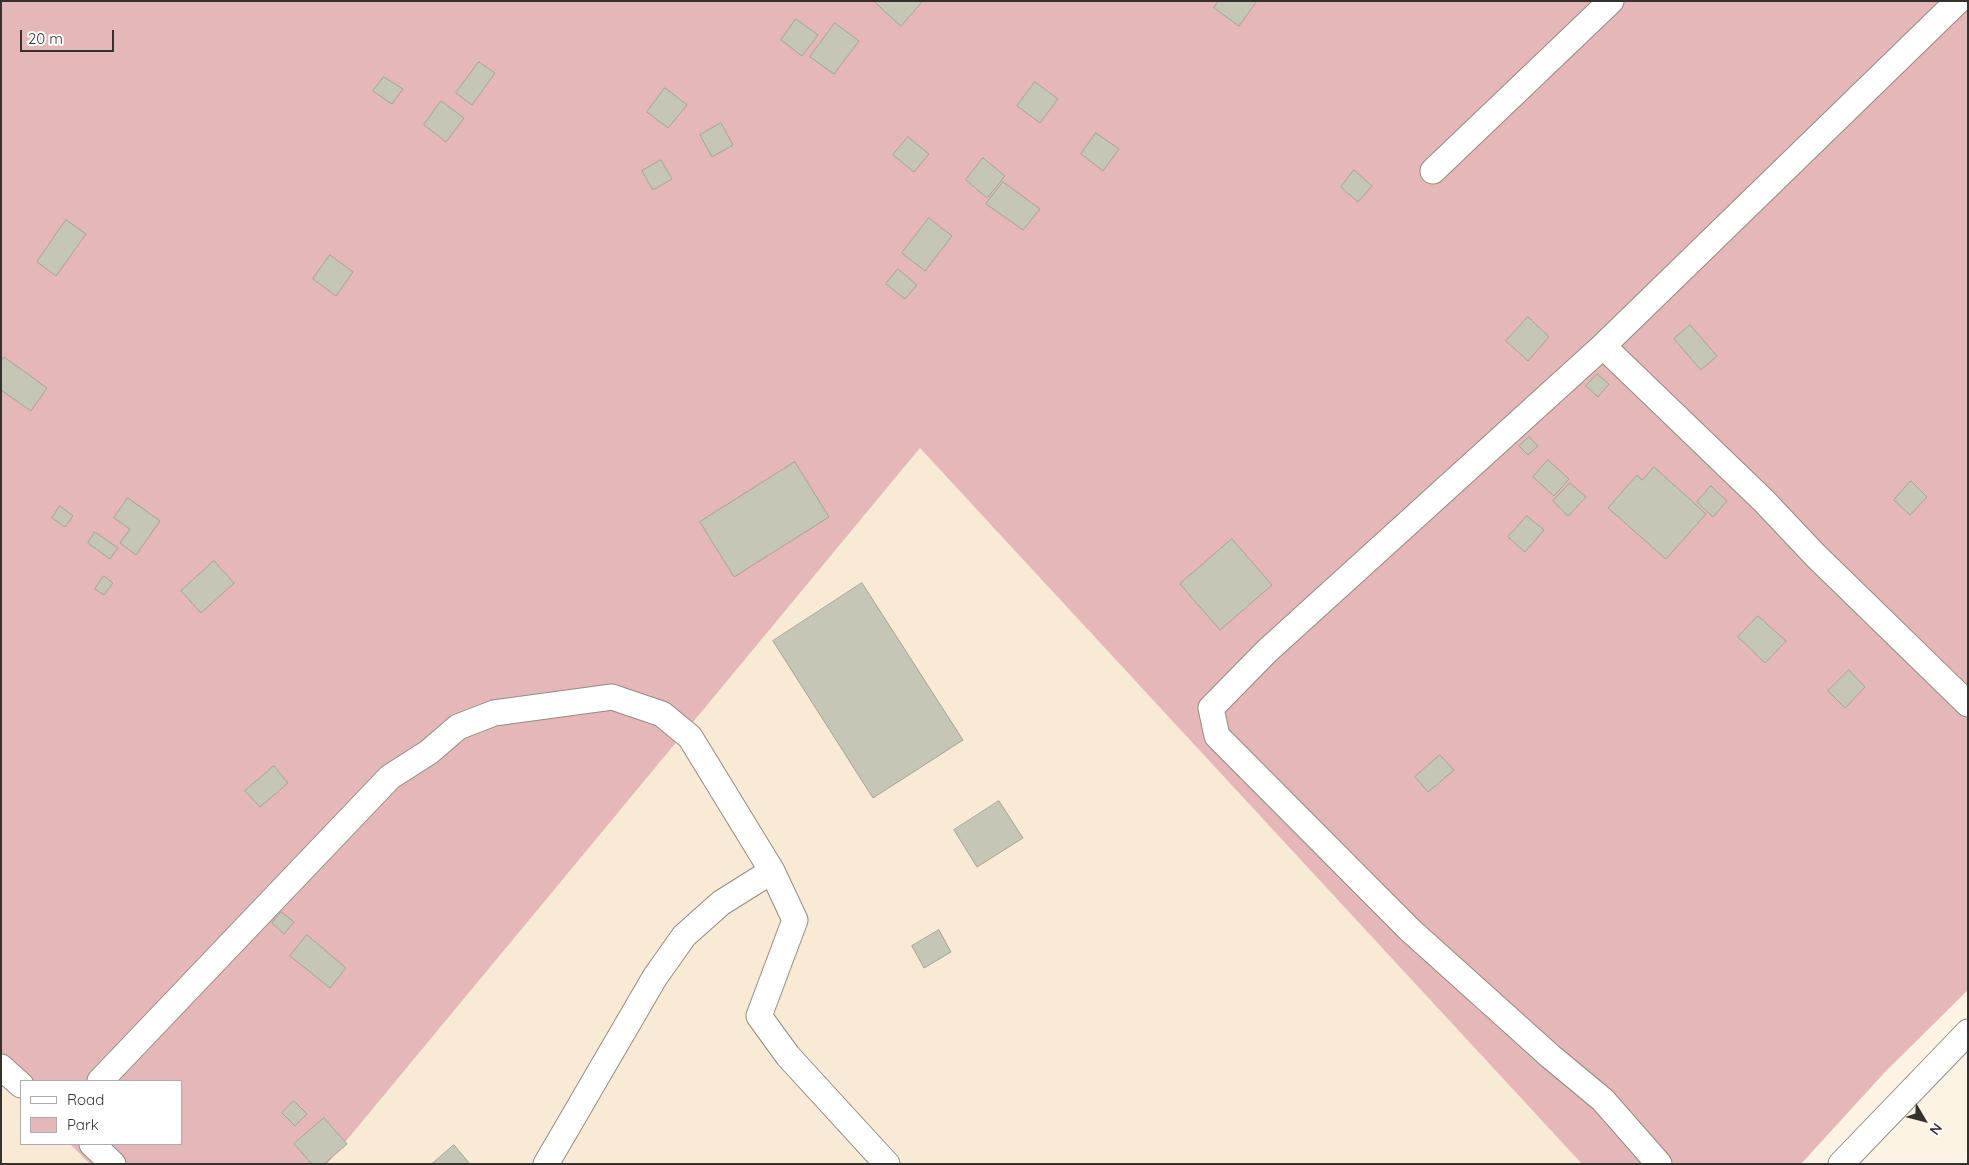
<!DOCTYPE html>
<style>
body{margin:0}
#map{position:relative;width:1969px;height:1165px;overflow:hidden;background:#fcf3e5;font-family:Quicksand,sans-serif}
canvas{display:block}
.frame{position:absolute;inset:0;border:2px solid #35312c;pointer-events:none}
.legend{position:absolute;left:20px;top:1080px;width:162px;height:65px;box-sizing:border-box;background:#fff;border:1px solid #aeadab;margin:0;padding:6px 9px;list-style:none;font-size:15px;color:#35312c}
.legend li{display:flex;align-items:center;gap:10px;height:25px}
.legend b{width:25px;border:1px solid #aeadab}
.north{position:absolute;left:1899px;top:1095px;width:50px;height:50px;-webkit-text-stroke:4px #fff;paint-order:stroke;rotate:127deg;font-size:14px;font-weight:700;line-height:20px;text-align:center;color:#35312c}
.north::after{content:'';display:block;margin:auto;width:18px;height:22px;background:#35312c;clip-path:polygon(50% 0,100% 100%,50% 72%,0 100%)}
.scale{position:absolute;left:20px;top:30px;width:94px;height:22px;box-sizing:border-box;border:2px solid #35312c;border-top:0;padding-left:6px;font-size:15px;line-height:18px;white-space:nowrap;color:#35312c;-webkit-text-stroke:4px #fff;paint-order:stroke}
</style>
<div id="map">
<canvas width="1969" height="1165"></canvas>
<div class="frame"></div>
<ul class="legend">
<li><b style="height:6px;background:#fff"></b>Road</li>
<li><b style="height:14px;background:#e6b7b8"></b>Park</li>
</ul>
<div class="north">N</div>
<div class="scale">20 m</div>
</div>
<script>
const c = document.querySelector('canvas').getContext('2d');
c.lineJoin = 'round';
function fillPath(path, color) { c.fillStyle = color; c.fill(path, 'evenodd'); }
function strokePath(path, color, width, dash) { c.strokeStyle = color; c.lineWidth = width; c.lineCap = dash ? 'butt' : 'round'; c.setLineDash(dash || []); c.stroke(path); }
fillPath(new Path2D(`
 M 920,448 L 1582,1164 L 327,1164 Z
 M 1,1079 L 21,1096 L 21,1144 L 70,1144 L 90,1164 L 1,1164 Z`), '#f8ead5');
fillPath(new Path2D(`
 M 1,1 L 1968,1 L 1968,990 L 1885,1072 L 1801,1164 L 1582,1164 L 920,448 L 327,1164 L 90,1164 L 70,1144 L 181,1144 L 181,1081 L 21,1081 L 1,1079 Z`), '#e6b7b8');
const building = new Path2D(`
 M 874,1 L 921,1 L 922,2 L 901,26 Z
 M 1219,1 L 1257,1 L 1239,26 L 1214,8 Z
 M 796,19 L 818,35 L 802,56 L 781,40 Z
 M 835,23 L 859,41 L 834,74 L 810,57 Z
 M 479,62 L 495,73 L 472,105 L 456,93 Z
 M 384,77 L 403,89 L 392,104 L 373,91 Z
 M 1035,82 L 1058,99 L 1040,123 L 1017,106 Z
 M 665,88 L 687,105 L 668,128 L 647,112 Z
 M 441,101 L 464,118 L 446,142 L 424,125 Z
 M 721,123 L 733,145 L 712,157 L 700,135 Z
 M 1096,133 L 1119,149 L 1103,171 L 1081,154 Z
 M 908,137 L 929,154 L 914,172 L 893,155 Z
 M 983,158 L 1005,176 L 987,198 L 966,180 Z
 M 661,160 L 672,179 L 653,190 L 642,171 Z
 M 1354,170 L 1372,186 L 1358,202 L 1341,187 Z
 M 1003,182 L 1040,209 L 1023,230 L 986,204 Z
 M 929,218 L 952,236 L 925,271 L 902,253 Z
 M 66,220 L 86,234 L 56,276 L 37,262 Z
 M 330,255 L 353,272 L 336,296 L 313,279 Z
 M 898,269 L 917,285 L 905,299 L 886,284 Z
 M 1528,317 L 1549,337 L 1528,361 L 1506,341 Z
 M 1690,325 L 1717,356 L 1701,370 L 1674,339 Z
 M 4,357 L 47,388 L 31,411 L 1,390 L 1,361 Z
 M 1597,374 L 1609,384 L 1598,397 L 1586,386 Z
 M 1529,437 L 1538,446 L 1528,455 L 1519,446 Z
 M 1548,460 L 1569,479 L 1554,496 L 1533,477 Z
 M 795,462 L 829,517 L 734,577 L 700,522 Z
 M 1654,467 L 1706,514 L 1666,559 L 1608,508 L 1637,475 L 1642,480 Z
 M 1911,481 L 1927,497 L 1910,515 L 1894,500 Z
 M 1570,483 L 1586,497 L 1568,516 L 1553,501 Z
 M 1711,486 L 1727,501 L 1713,517 L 1697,502 Z
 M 128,498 L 160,521 L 136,555 L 120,543 L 130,529 L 114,518 Z
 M 60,506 L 73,516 L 65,527 L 52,518 Z
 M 1527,516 L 1544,530 L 1525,552 L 1508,537 Z
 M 95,532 L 118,548 L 110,559 L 88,543 Z
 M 1232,539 L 1272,585 L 1220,630 L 1180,584 Z
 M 214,561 L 234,583 L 201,613 L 181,591 Z
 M 104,576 L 113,583 L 104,595 L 95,589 Z
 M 862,583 L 963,740 L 873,798 L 773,641 Z
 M 1758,616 L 1786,641 L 1765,663 L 1738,637 Z
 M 1849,670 L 1865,687 L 1845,708 L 1828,691 Z
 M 1440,755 L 1454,770 L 1428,792 L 1415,777 Z
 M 274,766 L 288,783 L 260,807 L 245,791 Z
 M 999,801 L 1023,838 L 977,867 L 954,830 Z
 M 281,912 L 294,922 L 284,934 L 272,923 Z
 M 939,930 L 951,952 L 924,968 L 912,946 Z
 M 307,935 L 346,968 L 330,988 L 290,956 Z
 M 294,1101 L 307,1114 L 295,1126 L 282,1113 Z
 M 324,1118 L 347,1144 L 324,1164 L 312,1164 L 294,1144 Z
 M 454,1145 L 470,1164 L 432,1164 Z`);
fillPath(building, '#c6c6b7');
strokePath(building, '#a4a596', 1);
const street = new Path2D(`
 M 1433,171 L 1611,1
 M 1603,346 L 1764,501 L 1815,555 L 1968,704
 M 1,1067 L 21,1085
 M 100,1081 L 390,777 L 429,752 L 458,727 L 494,713 L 612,697 L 662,714 L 690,737 L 772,871 L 795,920 L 759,1016 L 788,1056 L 887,1164
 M 92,1144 L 113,1164
 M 546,1164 L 655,977 L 684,936 L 721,903 L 772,871
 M 1659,1164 L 1603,1100 L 1550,1056 L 1410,930 L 1217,736 L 1211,708 L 1267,651 L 1603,346 L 1958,1
 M 1841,1164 L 1968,1032`);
strokePath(street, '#948b7f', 27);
strokePath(street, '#fff', 25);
</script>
